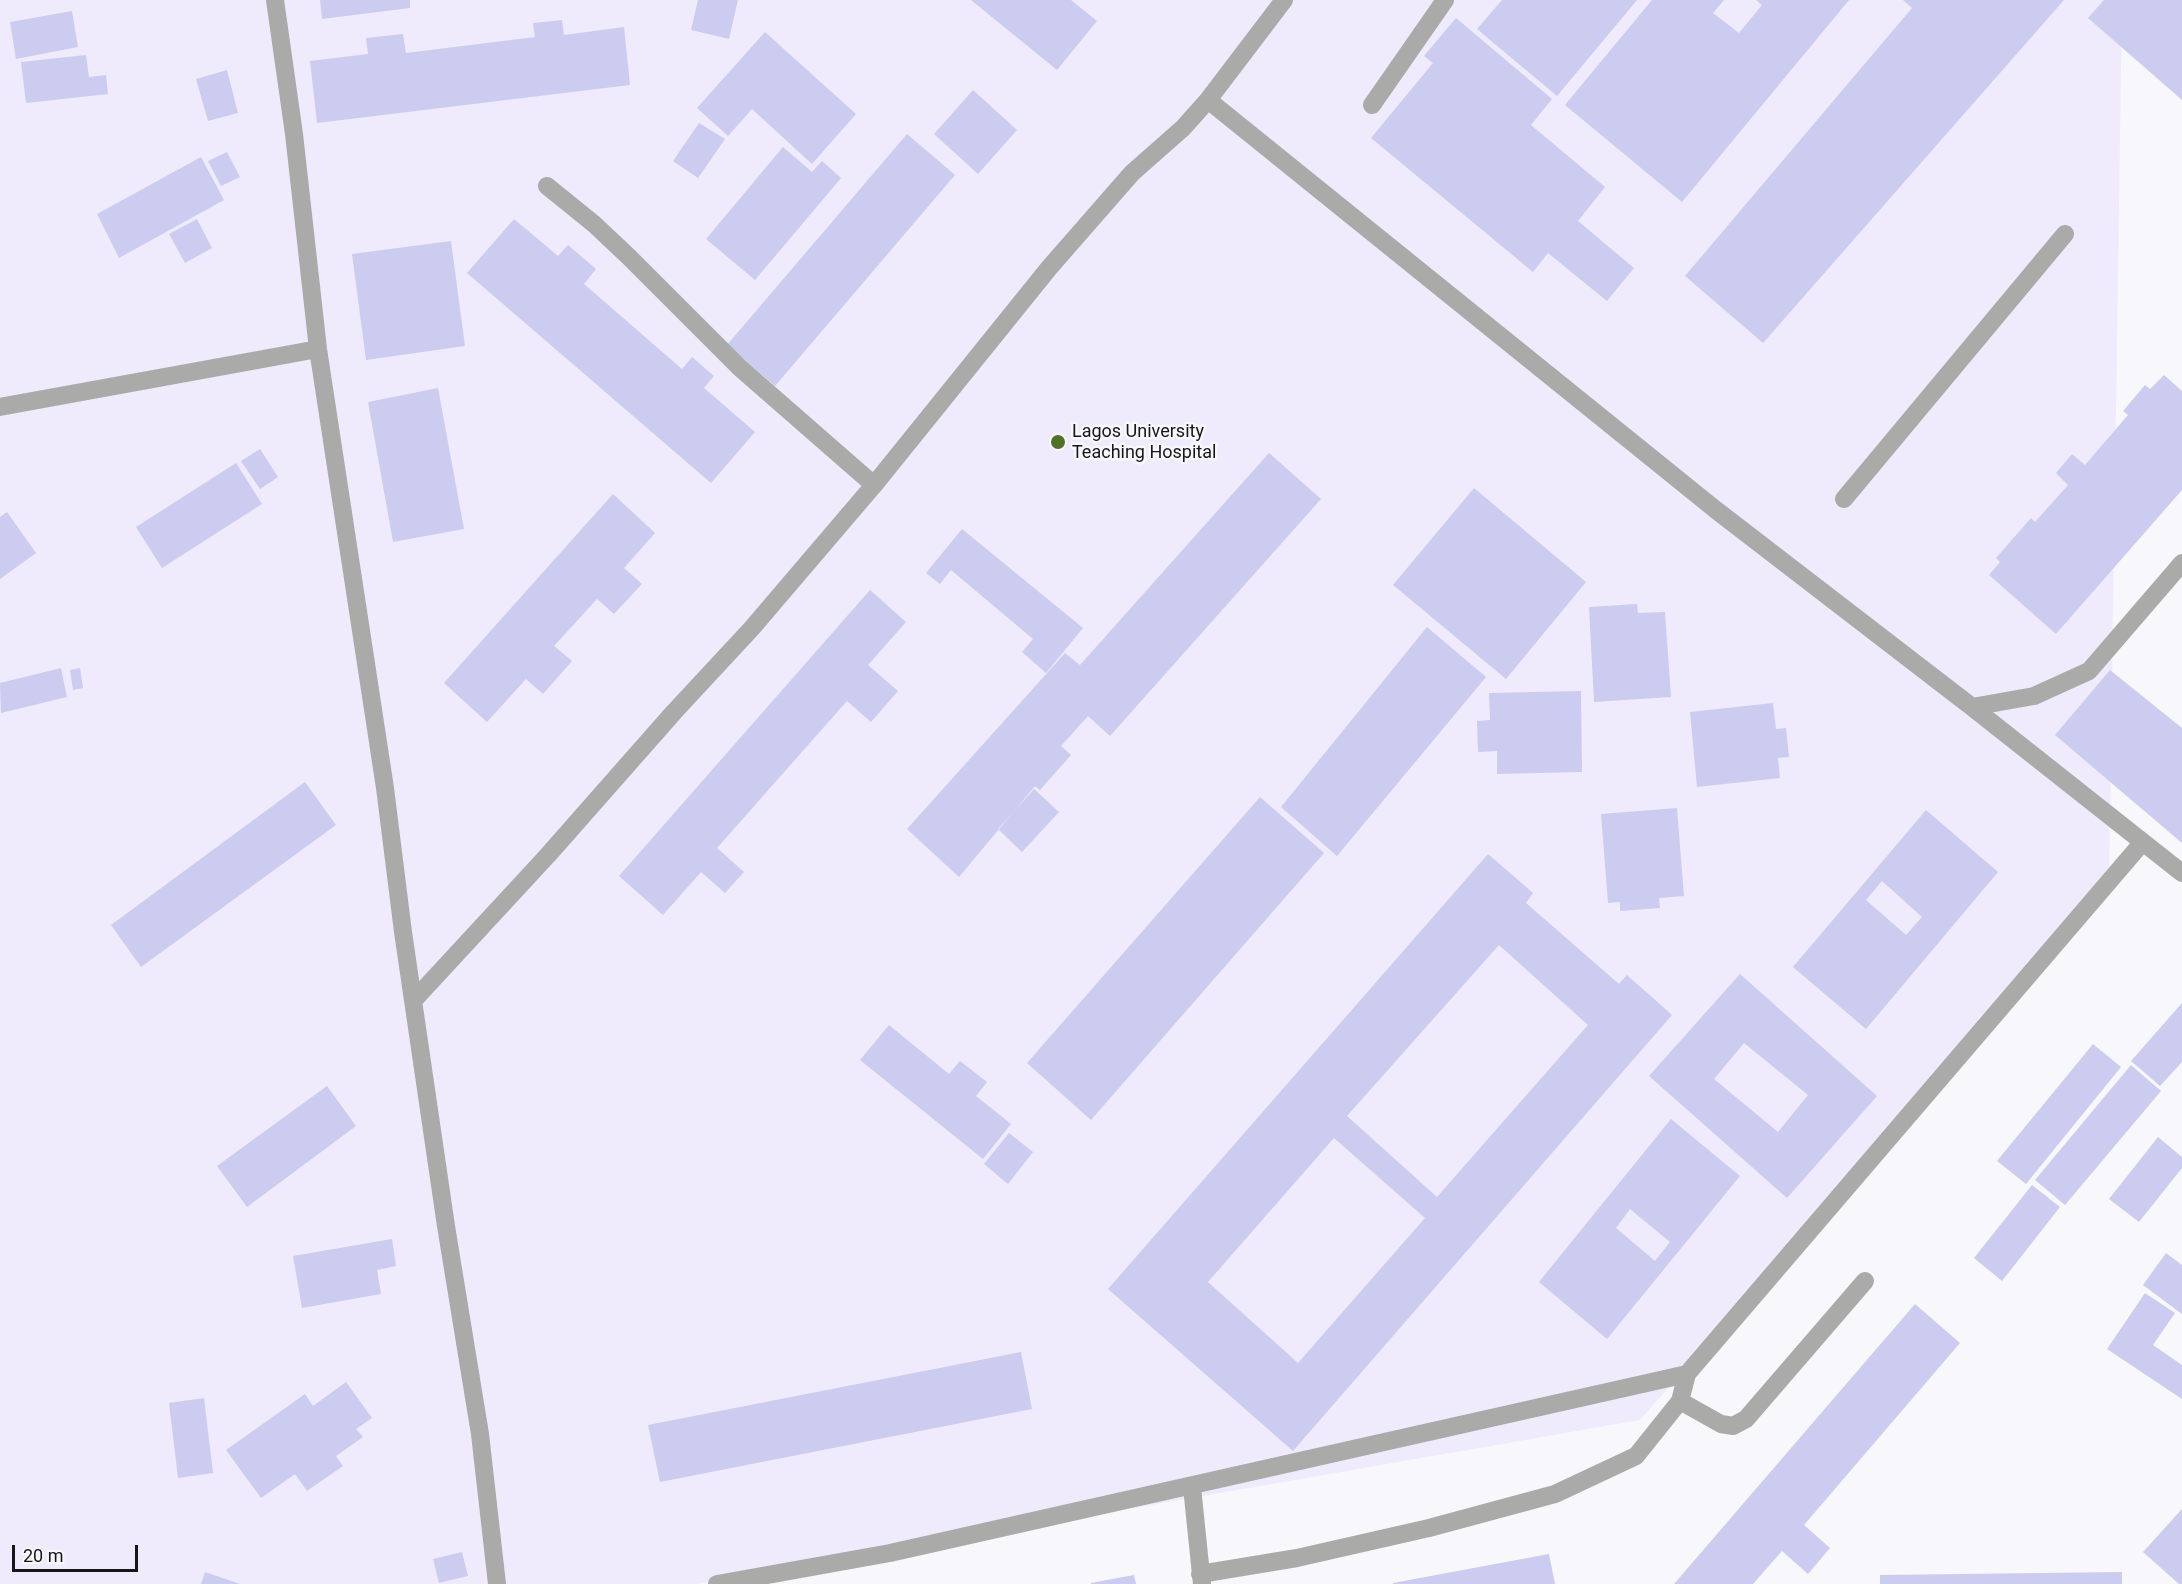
<!DOCTYPE html>
<style>
body{margin:0}
#map{position:relative;width:2182px;height:1584px;overflow:hidden;background:#f7f7fc;font-family:Roboto,sans-serif}
canvas{display:block}
.scale{position:absolute;left:12px;top:1545px;width:126px;height:27px;box-sizing:border-box;border:3px solid #171719;border-top:0;padding-left:8px;font-size:18px;line-height:21px;white-space:nowrap;color:#171719;-webkit-text-stroke:4px #f7f7fc;paint-order:stroke}
</style>
<div id="map">
<canvas width="2182" height="1584"></canvas>
<div class="scale">20 m</div>
</div>
<script>
const c = document.querySelector('canvas').getContext('2d');
c.lineJoin = 'round';
function fillPath(path, color) { c.fillStyle = color; c.fill(path, 'evenodd'); }
function strokePath(path, color, width, dash) { c.strokeStyle = color; c.lineWidth = width; c.lineCap = dash ? 'butt' : 'round'; c.setLineDash(dash || []); c.stroke(path); }
function drawText(font, color, halo, rows, align = 'center') {
  c.font = font + ' Roboto,sans-serif'; c.lineWidth = 5; c.setLineDash([]); c.textBaseline = 'middle'; c.strokeStyle = halo; c.fillStyle = color; for (const [text, x, y, turn = 0] of rows) {
    c.save(); c.translate(x, y); c.rotate((+turn || 0) * Math.PI / 180); c.textAlign = isNaN(turn) ? turn : align; if (halo) c.strokeText(text, 0, 0); c.fillText(text, 0, 0); c.restore();
  }
}
fillPath(new Path2D(`
 M 0,0 L 2122,0 L 2109,883 L 1640,1420 L 696,1584 L 0,1584 Z`), '#efebfc');
fillPath(new Path2D(`
 M 320,0 L 410,0 L 410,8 L 322,19 Z
 M 698,0 L 738,0 L 729,39 L 691,30 Z
 M 971,0 L 1071,0 L 1097,21 L 1057,70 Z
 M 1502,0 L 1637,0 L 1557,96 L 1477,29 Z
 M 1652,0 L 1724,0 L 1713,13 L 1739,33 L 1762,5 L 1756,0 L 1849,0 L 1682,202 L 1565,105 Z
 M 1903,0 L 2064,0 L 1763,343 L 1685,276 L 1912,8 Z
 M 2104,0 L 2182,0 L 2182,100 L 2088,18 Z
 M 72,11 L 78,47 L 16,59 L 10,22 Z
 M 1456,18 L 1552,99 L 1531,125 L 1605,187 L 1578,221 L 1634,268 L 1607,301 L 1548,253 L 1533,272 L 1371,138 L 1433,63 L 1424,56 Z
 M 562,20 L 564,35 L 624,27 L 630,85 L 317,123 L 310,61 L 368,54 L 366,38 L 403,34 L 406,53 L 535,37 L 533,23 Z
 M 765,32 L 856,114 L 812,164 L 752,109 L 728,136 L 697,108 Z
 M 86,55 L 89,77 L 106,75 L 108,94 L 26,103 L 21,62 Z
 M 227,70 L 238,113 L 208,121 L 196,79 Z
 M 973,90 L 1017,130 L 978,174 L 934,134 Z
 M 699,123 L 725,139 L 698,178 L 673,161 Z
 M 907,134 L 955,175 L 775,386 L 727,345 Z
 M 783,147 L 812,172 L 822,161 L 841,178 L 755,280 L 706,239 Z
 M 227,152 L 240,177 L 221,186 L 208,161 Z
 M 201,157 L 224,200 L 119,258 L 97,214 Z
 M 197,219 L 212,248 L 185,263 L 169,234 Z
 M 514,219 L 558,256 L 568,245 L 596,269 L 584,284 L 682,369 L 692,357 L 714,376 L 704,388 L 755,432 L 711,483 L 467,273 Z
 M 451,241 L 465,346 L 366,360 L 352,254 Z
 M 2164,375 L 2182,391 L 2182,490 L 2056,634 L 1989,575 L 2000,562 L 1996,558 L 2031,518 L 2035,522 L 2068,485 L 2056,473 L 2072,454 L 2085,465 L 2128,415 L 2123,411 L 2145,385 L 2150,389 Z
 M 438,388 L 464,529 L 393,542 L 368,402 Z
 M 260,449 L 278,477 L 260,489 L 241,461 Z
 M 1269,453 L 1321,499 L 1110,736 L 1088,716 L 1061,746 L 1071,755 L 1040,790 L 1035,786 L 959,877 L 907,829 L 1065,653 L 1080,665 Z
 M 236,463 L 262,504 L 162,568 L 136,527 Z
 M 1474,488 L 1586,582 L 1506,679 L 1393,585 Z
 M 613,494 L 655,533 L 624,568 L 642,584 L 614,614 L 597,599 L 554,646 L 572,661 L 543,694 L 526,679 L 487,722 L 444,683 Z
 M 7,512 L 36,553 L 0,579 L 0,517 Z
 M 962,529 L 1083,628 L 1046,673 L 1022,652 L 1033,639 L 951,570 L 940,584 L 926,573 Z
 M 870,590 L 906,622 L 868,665 L 898,691 L 871,722 L 847,701 L 717,848 L 744,872 L 725,893 L 701,872 L 663,915 L 619,876 Z
 M 1637,604 L 1638,613 L 1665,612 L 1671,697 L 1594,702 L 1589,607 Z
 M 1427,627 L 1486,677 L 1337,856 L 1281,807 Z
 M 61,668 L 67,697 L 1,713 L 0,683 Z
 M 80,668 L 83,688 L 73,690 L 70,670 Z
 M 2110,670 L 2182,728 L 2182,843 L 2055,735 Z
 M 1581,691 L 1582,772 L 1497,774 L 1497,751 L 1478,752 L 1477,721 L 1490,720 L 1489,693 Z
 M 1773,703 L 1776,729 L 1786,728 L 1789,757 L 1778,758 L 1780,778 L 1697,787 L 1690,712 Z
 M 305,782 L 336,825 L 141,967 L 111,925 Z
 M 1034,789 L 1059,812 L 1022,852 L 998,829 Z
 M 1260,797 L 1324,853 L 1091,1120 L 1027,1063 Z
 M 1677,808 L 1684,896 L 1659,898 L 1660,908 L 1620,911 L 1620,902 L 1608,903 L 1601,814 Z
 M 1926,810 L 1998,872 L 1866,1029 L 1793,967 ZM 1882,881 L 1922,917 L 1906,935 L 1866,900 Z
 M 1488,854 L 1533,893 L 1526,903 L 1619,984 L 1627,975 L 1672,1015 L 1293,1451 L 1108,1289 ZM 1499,945 L 1588,1025 L 1437,1197 L 1347,1116 ZM 1334,1138 L 1425,1218 L 1298,1363 L 1208,1282 Z
 M 1740,974 L 1877,1096 L 1787,1198 L 1649,1076 ZM 1744,1043 L 1808,1095 L 1778,1132 L 1714,1079 Z
 M 2182,1003 L 2182,1062 L 2160,1086 L 2131,1061 Z
 M 889,1025 L 949,1074 L 960,1061 L 987,1082 L 976,1096 L 1011,1124 L 983,1159 L 860,1060 Z
 M 2093,1044 L 2121,1067 L 2026,1184 L 1997,1161 Z
 M 2131,1065 L 2161,1091 L 2065,1205 L 2035,1180 Z
 M 327,1086 L 356,1126 L 247,1207 L 217,1166 Z
 M 1671,1119 L 1740,1176 L 1607,1339 L 1539,1282 ZM 1630,1209 L 1670,1242 L 1655,1261 L 1616,1228 Z
 M 1009,1133 L 1033,1152 L 1008,1184 L 984,1164 Z
 M 2158,1137 L 2182,1157 L 2182,1168 L 2139,1222 L 2109,1199 Z
 M 2032,1185 L 2060,1207 L 2002,1281 L 1974,1258 Z
 M 392,1239 L 396,1266 L 377,1270 L 381,1294 L 302,1308 L 293,1256 Z
 M 2166,1253 L 2182,1265 L 2182,1314 L 2143,1285 Z
 M 2145,1293 L 2175,1313 L 2153,1345 L 2182,1365 L 2182,1399 L 2107,1349 Z
 M 1915,1304 L 1960,1343 L 1804,1525 L 1830,1548 L 1808,1574 L 1782,1551 L 1753,1584 L 1674,1584 Z
 M 1021,1352 L 1032,1409 L 660,1482 L 648,1425 Z
 M 346,1382 L 372,1418 L 356,1429 L 363,1437 L 336,1456 L 343,1466 L 307,1491 L 295,1474 L 261,1498 L 226,1450 L 305,1394 L 313,1406 Z
 M 204,1398 L 213,1473 L 178,1478 L 169,1403 Z
 M 2182,1509 L 2182,1584 L 2179,1584 L 2143,1552 Z
 M 462,1552 L 468,1576 L 439,1583 L 433,1559 Z
 M 1549,1554 L 1555,1584 L 1393,1584 L 1393,1583 Z
 M 205,1572 L 240,1584 L 201,1584 Z
 M 2122,1572 L 2122,1584 L 1880,1584 L 1880,1575 Z
 M 1134,1575 L 1136,1584 L 1091,1584 L 1091,1583 Z`), '#cbccf0');
strokePath(new Path2D(`
 M 275,0 L 294,134 L 318,349 L 385,788 L 403,932 L 446,1226 L 480,1434 L 497,1584
 M 1208,100 L 1716,510 L 1972,707 L 2182,873
 M 1372,105 L 1445,0
 M 547,186 L 594,224 L 629,257 L 740,368 L 874,485
 M 0,407 L 318,349
 M 1844,499 L 2065,234
 M 1972,707 L 2034,696 L 2089,671 L 2182,563
 M 413,1001 L 548,855 L 674,712 L 752,628 L 874,485 L 1049,268 L 1132,173 L 1183,128 L 1208,100 L 1284,0
 M 1680,1401 L 1721,1424 L 1733,1426 L 1746,1419 L 1865,1281
 M 1192,1487 L 1202,1584
 M 1200,1574 L 1297,1558 L 1429,1528 L 1555,1494 L 1636,1456 L 1680,1401 L 1687,1374
 M 717,1584 L 890,1553 L 1687,1374 L 2142,843`), '#aaaaa8', 18);
for (const [x, y, r, color] of [
 [1058,442,8,"#4f722b"]
]) { const dot = new Path2D(); dot.arc(x, y, r, 0, 2 * Math.PI); c.fillStyle = color; c.fill(dot); strokePath(dot, '#f7f7fc', 2); }
drawText('18px', '#171719', '#f7f7fc', [
 ["Lagos University",1072,432],
 ["Teaching Hospital",1072,453]
], 'left');
</script>
